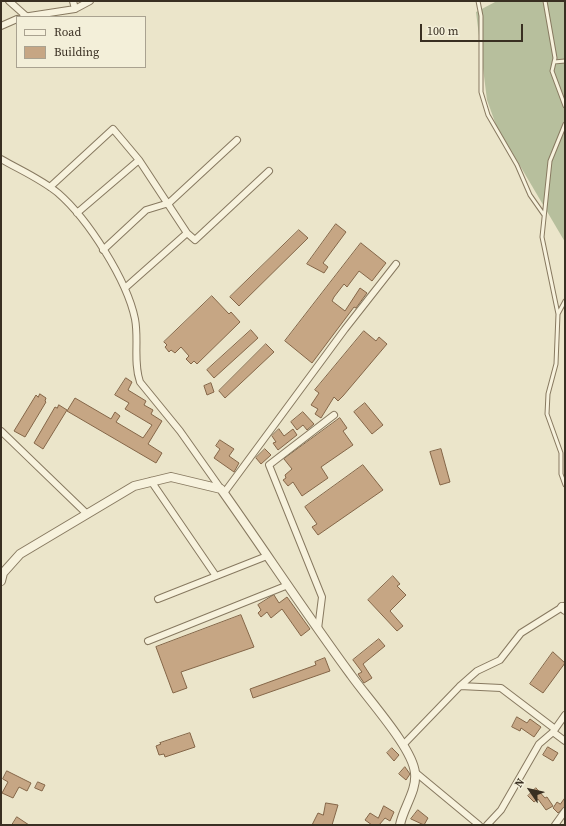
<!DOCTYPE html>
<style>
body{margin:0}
#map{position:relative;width:566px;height:826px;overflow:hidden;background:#ebe5ca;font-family:"Source Serif 4",serif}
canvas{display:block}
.frame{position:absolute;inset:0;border:2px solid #392f22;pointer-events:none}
.legend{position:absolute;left:16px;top:16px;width:130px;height:52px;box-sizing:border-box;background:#f3efd9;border:1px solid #a9a290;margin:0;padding:5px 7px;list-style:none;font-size:12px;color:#392f22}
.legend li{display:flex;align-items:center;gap:8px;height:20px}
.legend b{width:20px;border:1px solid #a9a290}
.north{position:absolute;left:510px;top:770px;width:40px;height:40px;-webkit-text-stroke:3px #f3efd9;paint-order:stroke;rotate:304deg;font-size:11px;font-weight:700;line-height:16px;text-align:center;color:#392f22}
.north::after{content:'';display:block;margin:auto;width:14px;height:18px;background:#392f22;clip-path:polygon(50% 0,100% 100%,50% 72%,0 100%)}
.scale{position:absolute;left:420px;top:24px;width:103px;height:18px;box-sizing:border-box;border:2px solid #392f22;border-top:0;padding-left:5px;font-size:12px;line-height:14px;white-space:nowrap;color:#392f22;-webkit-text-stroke:3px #f3efd9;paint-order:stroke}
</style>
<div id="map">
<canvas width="566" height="826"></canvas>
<div class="frame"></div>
<ul class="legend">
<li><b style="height:5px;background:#f7f2dd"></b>Road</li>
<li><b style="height:11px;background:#c6a684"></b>Building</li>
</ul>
<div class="north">N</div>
<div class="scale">100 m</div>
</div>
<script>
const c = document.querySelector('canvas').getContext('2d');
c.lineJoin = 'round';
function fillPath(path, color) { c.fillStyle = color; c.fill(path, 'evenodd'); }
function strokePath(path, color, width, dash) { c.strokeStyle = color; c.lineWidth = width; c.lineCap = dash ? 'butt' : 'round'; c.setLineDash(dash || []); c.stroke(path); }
fillPath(new Path2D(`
 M 497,1 L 565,1 L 565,242 L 496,125 L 487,100 L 476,12 Z`), '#b7bf9d');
const building = new Path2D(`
 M 336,224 L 346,232 L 323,263 L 328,267 L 324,273 L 307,264 Z
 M 299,230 L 308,238 L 239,306 L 230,297 Z
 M 361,243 L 386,263 L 372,281 L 359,271 L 347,287 L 344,284 L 334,297 L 332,301 L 345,311 L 360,288 L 367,293 L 356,308 L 354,307 L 312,363 L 285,341 Z
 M 212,296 L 229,314 L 231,312 L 240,322 L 197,364 L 194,361 L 191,364 L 186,359 L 189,356 L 181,347 L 175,353 L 171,350 L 169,352 L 165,347 L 167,345 L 164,342 Z
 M 251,330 L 258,338 L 214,378 L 207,370 Z
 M 364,331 L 376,341 L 379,337 L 387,344 L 343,396 L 338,401 L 334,397 L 321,418 L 315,414 L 318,409 L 311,405 L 319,393 L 315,390 Z
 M 266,344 L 274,352 L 225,398 L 219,391 Z
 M 126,378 L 132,382 L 128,390 L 146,401 L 144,405 L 153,410 L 151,414 L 162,421 L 148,444 L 162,453 L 156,463 L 67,411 L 75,398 L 111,419 L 115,412 L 120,416 L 116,422 L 143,438 L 152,425 L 125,409 L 129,403 L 115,395 Z
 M 211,383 L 214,392 L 207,395 L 204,386 Z
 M 40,394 L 46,398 L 45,401 L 46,402 L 25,437 L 14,431 L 36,395 L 38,397 Z
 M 365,403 L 383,425 L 372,434 L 354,412 Z
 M 59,405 L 67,410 L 43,449 L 34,443 L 55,407 L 57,408 Z
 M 303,412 L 314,424 L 307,430 L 303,425 L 297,430 L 291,422 Z
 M 340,418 L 347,428 L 343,431 L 353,445 L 321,467 L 328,478 L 302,496 L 293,482 L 288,486 L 283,480 L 286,478 L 285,475 L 292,469 L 284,459 Z
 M 279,429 L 284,436 L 293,429 L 297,435 L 278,450 L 273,443 L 276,442 L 272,436 Z
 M 220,440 L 234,449 L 229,456 L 239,463 L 234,472 L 214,458 L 220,449 L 216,446 Z
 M 265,449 L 271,455 L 261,464 L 256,458 Z
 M 441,449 L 450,482 L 440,485 L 430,452 Z
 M 363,465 L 383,490 L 318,535 L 312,527 L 317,524 L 305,507 Z
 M 393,576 L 400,584 L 397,586 L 406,595 L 390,611 L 403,626 L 397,631 L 368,600 Z
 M 274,595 L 279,603 L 287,597 L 310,629 L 301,636 L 282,609 L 271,618 L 267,612 L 261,617 L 258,613 L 261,610 L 258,605 Z
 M 241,615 L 254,647 L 181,672 L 187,688 L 173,693 L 156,647 Z
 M 379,639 L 385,646 L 363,664 L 372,678 L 364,683 L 358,674 L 362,672 L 353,660 Z
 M 553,652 L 565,663 L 543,693 L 530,684 Z
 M 325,658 L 330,671 L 253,698 L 250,689 L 316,665 L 315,662 Z
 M 517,717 L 527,723 L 530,719 L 541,727 L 534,737 L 521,728 L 520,731 L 512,727 Z
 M 190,733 L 195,747 L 165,757 L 164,754 L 159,755 L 156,746 L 161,744 L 160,743 Z
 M 548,747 L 558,753 L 553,761 L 543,755 Z
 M 392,748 L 399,755 L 394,761 L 387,753 Z
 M 405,767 L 410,774 L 406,780 L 399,774 Z
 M 7,771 L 31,783 L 27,791 L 19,787 L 13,798 L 2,793 L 8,782 L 3,779 Z
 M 38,782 L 45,785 L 42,791 L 35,788 Z
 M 536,788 L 545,798 L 547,797 L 553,806 L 546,810 L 538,799 L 534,802 L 528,796 Z
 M 565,798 L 565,807 L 558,813 L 553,808 L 557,802 L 560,804 Z
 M 326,803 L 338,805 L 332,825 L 312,825 L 318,813 L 323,815 Z
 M 384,806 L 394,812 L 390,821 L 385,818 L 379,825 L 372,825 L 365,820 L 370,813 L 378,818 Z
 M 418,810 L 428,818 L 424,825 L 411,819 Z
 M 17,817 L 29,825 L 12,825 Z`);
fillPath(building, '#c6a684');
strokePath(building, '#846648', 1);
const service = new Path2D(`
 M 478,1 L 481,16 L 481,92 L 488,115 L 517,165 L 530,195 L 544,215
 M 545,1 L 555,58 L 552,71 L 565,106
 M 554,62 L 565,61
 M 565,301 L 558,314 L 556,364 L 548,394 L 547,414 L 561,453 L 561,474 L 565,485
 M 558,314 L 542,237 L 550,161 L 565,124`);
const minor = new Path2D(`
 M 9,1 L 26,16
 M 73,1 L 75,9
 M 23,17 L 75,9 L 90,1
 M 1,26 L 17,19
 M 1,159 C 20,170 41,179 58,193 C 88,219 127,280 135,319 C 139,340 133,362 140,382 L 180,431 L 221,489
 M 50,187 L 113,129 L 139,160 L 187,233 L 195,240 L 269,171
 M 77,213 L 139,160
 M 103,250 L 146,210 L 169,203 L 237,140
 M 125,288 L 187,233
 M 1,431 L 87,514
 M 151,481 L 216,576
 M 224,493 L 345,329 L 396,264
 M 158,599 L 267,556
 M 318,629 L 322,597 L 269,465 L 334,415
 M 148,641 L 288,585
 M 460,686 L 501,688 L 555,729
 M 553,732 L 565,715
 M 404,744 L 460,686 L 477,671 L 500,660 L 521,633 L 564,606
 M 415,772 L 479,825
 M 487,825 L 501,810 L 539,744 L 553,732 L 565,741
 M 555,825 L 565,811`);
const tertiary = new Path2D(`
 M 1,581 L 3,573 L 20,554 L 134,486 L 171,477 L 221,489 C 265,551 306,614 351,675 C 367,698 413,748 415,773 C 417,791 403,808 400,825
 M 562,607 L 565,610`);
strokePath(service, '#877960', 5);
strokePath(minor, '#877960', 8);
strokePath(tertiary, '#877960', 10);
strokePath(service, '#f7f2dd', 3);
strokePath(minor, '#f7f2dd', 6);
strokePath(tertiary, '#f7f2dd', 8);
</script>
